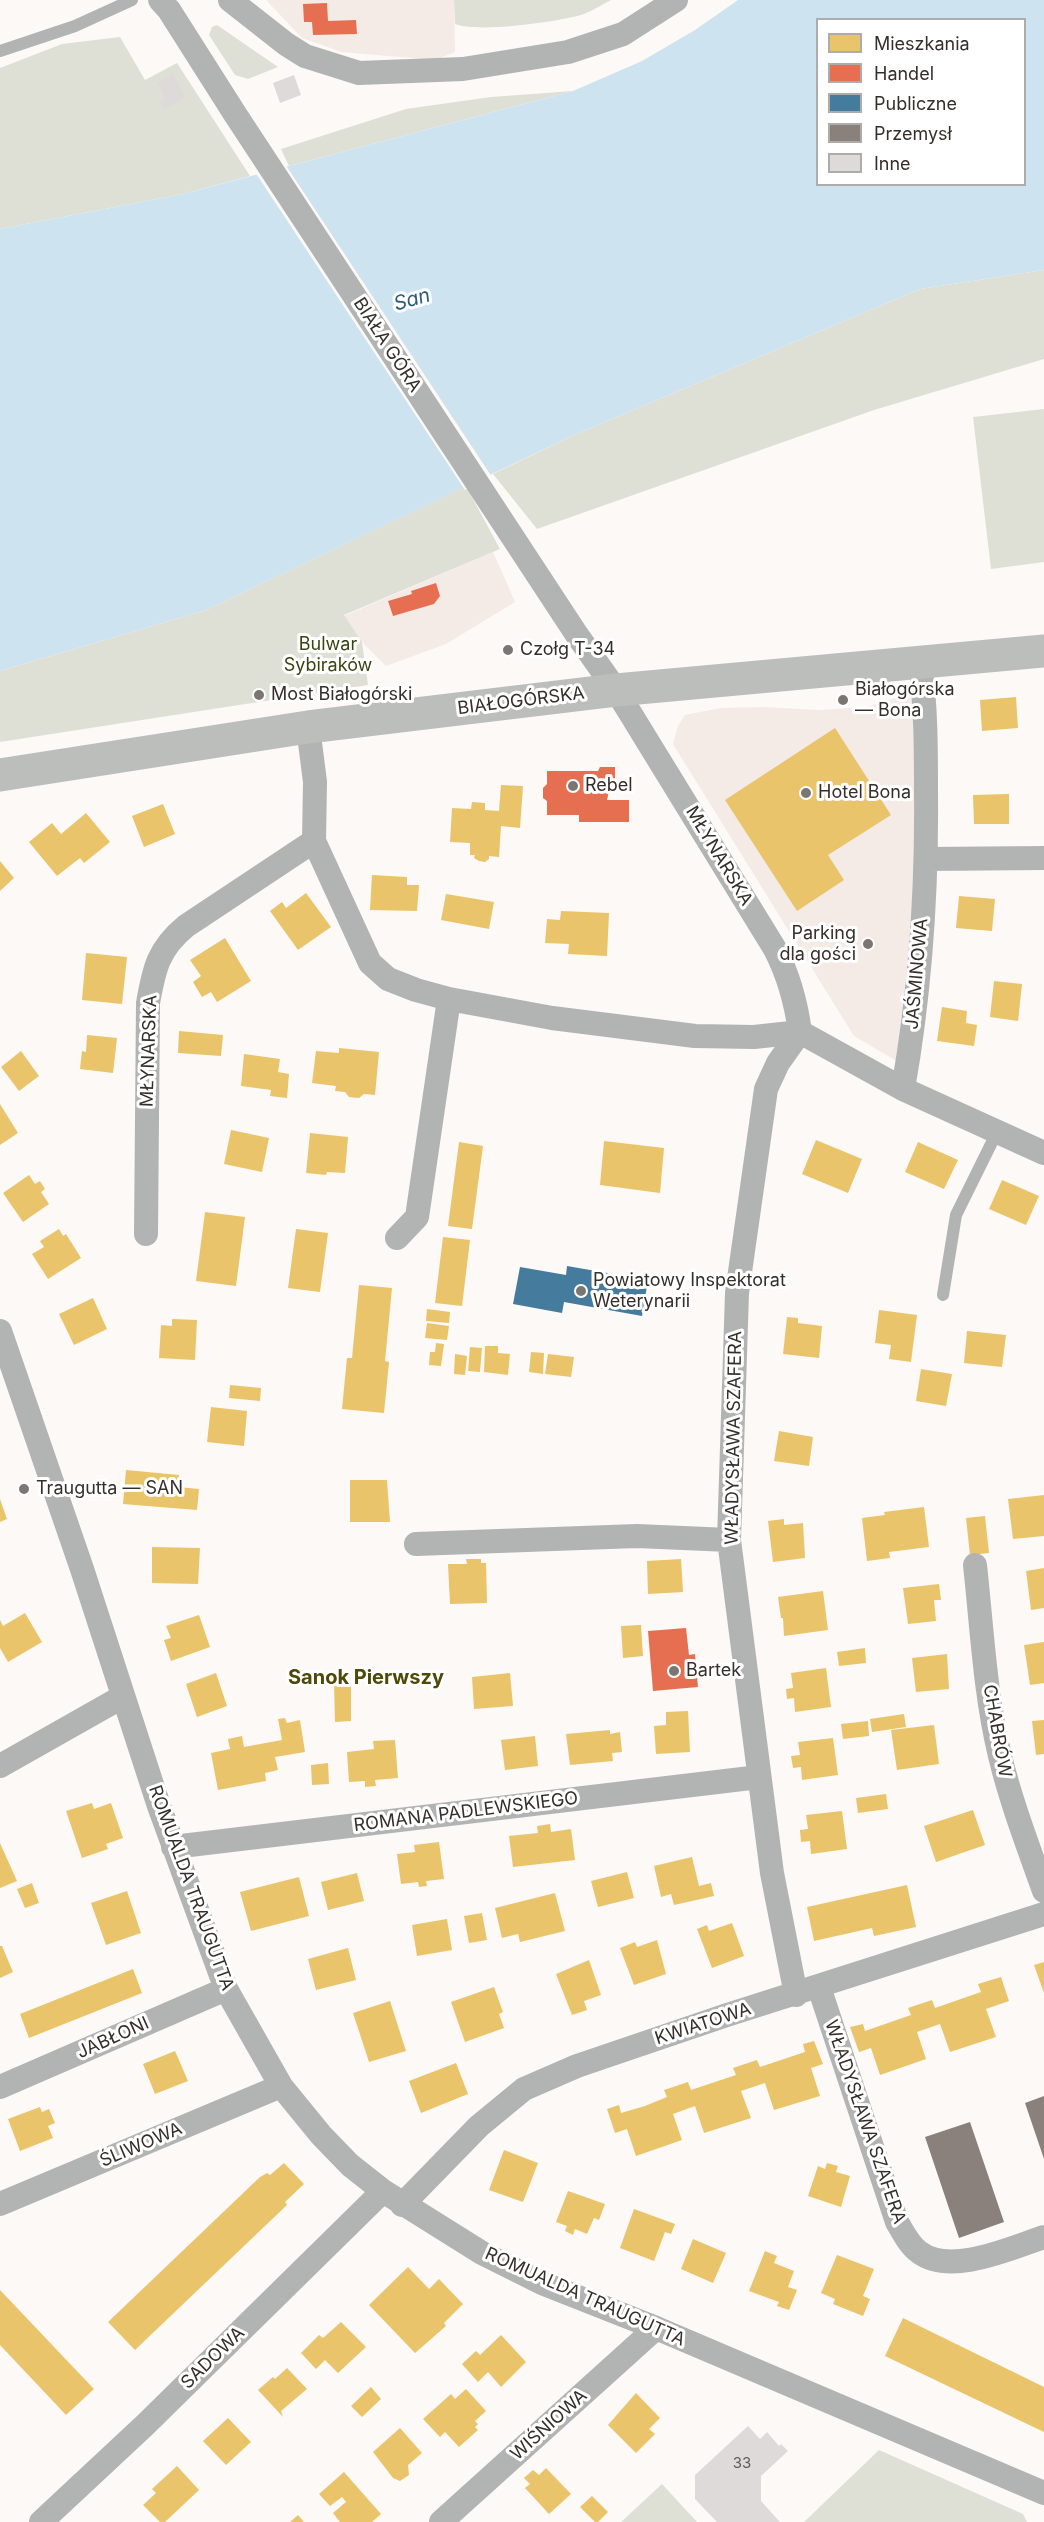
<!DOCTYPE html>
<meta charset="utf-8">
<style>
body{margin:0}
#map{position:relative;width:1044px;height:2522px;overflow:hidden;background:#fcf9f6;font-family:Inter,sans-serif}
canvas{display:block}
.legend{position:absolute;left:816px;top:18px;width:210px;height:168px;box-sizing:border-box;background:#fff;border:2px solid #aeacaa;margin:0;padding:8px 10px;list-style:none;font-size:18px;color:#352f2a}
.legend li{display:flex;align-items:center;gap:12px;height:30px}
.legend b{width:30px;border:2px solid #aeacaa}
</style>
<div id="map">
<canvas width="1044" height="2522"></canvas>
<ul class="legend">
<li><b style="height:16px;background:#e9c46a"></b>Mieszkania</li>
<li><b style="height:16px;background:#e76f51"></b>Handel</li>
<li><b style="height:16px;background:#457b9d"></b>Publiczne</li>
<li><b style="height:16px;background:#8a817c"></b>Przemysł</li>
<li><b style="height:16px;background:#dfdada"></b>Inne</li>
</ul>
</div>
<script>
const c = document.querySelector('canvas').getContext('2d');
c.lineJoin = 'round';
function fillPath(path, color) { c.fillStyle = color; c.fill(path, 'evenodd'); }
function strokePath(path, color, width, dash) { c.strokeStyle = color; c.lineWidth = width; c.lineCap = dash ? 'butt' : 'round'; c.setLineDash(dash || []); c.stroke(path); }
function drawText(font, color, halo, rows, align = 'center') {
  c.font = font + ' Inter,sans-serif'; c.lineWidth = 6; c.setLineDash([]); c.textBaseline = 'middle'; c.strokeStyle = halo; c.fillStyle = color; for (const [text, x, y, turn = 0] of rows) {
    c.save(); c.translate(x, y); c.rotate((+turn || 0) * Math.PI / 180); c.textAlign = isNaN(turn) ? turn : align; if (halo) c.strokeText(text, 0, 0); c.fillText(text, 0, 0); c.restore();
  }
}
fillPath(new Path2D(`
 M 266,0 L 454,0 L 455,52 L 435,60 L 342,52 L 302,38 Z
 M 493,552 L 515,602 L 446,644 L 386,666 L 362,642 L 344,616 Z
 M 916,692 L 918,824 L 900,1063 L 854,1036 L 673,744 L 678,726 L 685,715 L 721,708 L 763,707 L 820,710 L 866,707 Z`), '#f4eae6');
fillPath(new Path2D(`
 M 454,0 L 611,0 C 601,5 591,12 581,15 C 556,22 478,33 455,24 Z
 M 217,25 L 278,67 L 248,79 L 235,75 L 209,35 L 212,27 Z
 M 120,37 L 145,80 L 177,63 L 250,176 L 183,194 L 0,229 L 0,68 L 62,44 Z
 M 573,91 L 289,166 L 281,149 L 406,109 L 491,97 Z
 M 1044,270 L 1044,359 L 874,410 L 537,529 L 493,474 L 574,435 L 920,289 Z
 M 1044,409 L 1044,562 L 991,569 L 973,417 Z
 M 466,486 L 500,549 L 344,615 L 362,642 L 368,685 L 0,742 L 0,671 L 206,610 Z
 M 879,2450 L 1023,2514 L 1027,2522 L 804,2522 Z
 M 662,2484 L 697,2522 L 621,2522 Z`), '#dfe0d5');
fillPath(new Path2D(`
 M 738,0 L 1044,0 L 1044,270 L 920,289 L 574,435 L 206,610 L 0,671 L 0,229 L 183,194 L 573,91 L 642,61 L 695,30 ZM 818,20 L 1024,20 L 1024,184 L 818,184 Z`), '#cee3f0');
fillPath(new Path2D(`
 M 285,164 L 492,477 L 465,490 L 255,172 Z`), '#fcf9f6');
fillPath(new Path2D(`
 M 1016,697 L 1018,728 L 982,731 L 980,700 Z
 M 835,728 L 891,815 L 828,855 L 844,880 L 797,911 L 725,800 Z
 M 501,785 L 523,786 L 520,828 L 501,826 L 499,857 L 489,856 L 489,859 L 485,862 L 479,861 L 474,858 L 475,855 L 470,855 L 470,843 L 450,842 L 452,808 L 471,809 L 472,802 L 485,803 L 485,810 L 499,811 Z
 M 1009,794 L 1009,824 L 974,824 L 973,795 Z
 M 163,804 L 175,834 L 144,847 L 132,816 Z
 M 86,813 L 110,842 L 84,863 L 80,858 L 57,876 L 29,842 L 52,823 L 61,834 Z
 M 0,861 L 14,878 L 0,891 Z
 M 372,875 L 407,877 L 407,885 L 419,885 L 417,911 L 370,910 Z
 M 306,893 L 331,927 L 298,950 L 270,911 L 282,902 L 286,908 Z
 M 446,894 L 494,902 L 489,929 L 441,920 Z
 M 959,896 L 995,899 L 992,931 L 956,928 Z
 M 561,911 L 609,913 L 607,956 L 568,954 L 569,944 L 545,943 L 547,919 L 560,920 Z
 M 225,938 L 251,981 L 217,1002 L 211,992 L 202,997 L 193,982 L 201,976 L 190,960 Z
 M 86,953 L 127,957 L 122,1004 L 82,1000 Z
 M 994,981 L 1022,984 L 1018,1021 L 990,1017 Z
 M 942,1007 L 967,1011 L 966,1023 L 977,1025 L 974,1046 L 937,1041 Z
 M 179,1031 L 223,1035 L 221,1056 L 178,1053 Z
 M 87,1035 L 117,1038 L 113,1073 L 80,1069 L 82,1051 L 86,1052 Z
 M 339,1048 L 379,1052 L 375,1095 L 364,1094 L 359,1098 L 349,1097 L 345,1092 L 335,1091 L 336,1086 L 312,1083 L 316,1051 L 339,1053 Z
 M 21,1051 L 39,1076 L 19,1091 L 1,1067 Z
 M 244,1054 L 280,1059 L 278,1072 L 289,1074 L 287,1098 L 270,1096 L 271,1090 L 241,1086 Z
 M 0,1104 L 18,1133 L 0,1145 Z
 M 231,1130 L 269,1138 L 262,1172 L 224,1164 Z
 M 310,1133 L 348,1137 L 345,1173 L 327,1172 L 326,1175 L 306,1173 Z
 M 816,1140 L 862,1159 L 848,1193 L 802,1174 Z
 M 604,1141 L 664,1148 L 660,1193 L 600,1185 Z
 M 459,1142 L 483,1146 L 472,1229 L 448,1226 Z
 M 918,1142 L 958,1160 L 944,1189 L 905,1172 Z
 M 29,1175 L 35,1184 L 40,1181 L 45,1189 L 41,1192 L 49,1204 L 23,1222 L 3,1193 Z
 M 1002,1180 L 1039,1196 L 1026,1225 L 989,1209 Z
 M 205,1212 L 245,1217 L 236,1286 L 196,1281 Z
 M 59,1229 L 63,1236 L 66,1234 L 81,1258 L 48,1279 L 32,1254 L 44,1247 L 40,1241 Z
 M 296,1229 L 328,1233 L 320,1292 L 288,1288 Z
 M 443,1237 L 470,1240 L 462,1306 L 435,1303 Z
 M 359,1285 L 392,1288 L 385,1361 L 389,1362 L 384,1413 L 342,1409 L 347,1358 L 352,1358 Z
 M 93,1298 L 107,1329 L 74,1345 L 59,1314 Z
 M 427,1309 L 450,1312 L 449,1323 L 426,1321 Z
 M 879,1310 L 917,1315 L 911,1362 L 889,1359 L 891,1345 L 875,1343 Z
 M 787,1317 L 798,1318 L 798,1323 L 822,1326 L 819,1358 L 783,1354 Z
 M 172,1319 L 197,1320 L 195,1360 L 159,1358 L 161,1325 L 172,1326 Z
 M 427,1323 L 449,1326 L 447,1340 L 425,1338 Z
 M 967,1331 L 1006,1335 L 1002,1367 L 964,1363 Z
 M 436,1343 L 444,1344 L 441,1366 L 429,1365 L 430,1352 L 435,1352 Z
 M 485,1346 L 498,1346 L 498,1353 L 510,1354 L 508,1375 L 484,1372 Z
 M 470,1347 L 482,1348 L 480,1372 L 468,1371 Z
 M 531,1352 L 544,1353 L 543,1374 L 529,1372 Z
 M 455,1354 L 467,1356 L 465,1375 L 454,1374 Z
 M 548,1354 L 574,1357 L 571,1377 L 545,1374 Z
 M 921,1369 L 952,1374 L 946,1406 L 916,1401 Z
 M 230,1385 L 261,1388 L 260,1401 L 229,1398 Z
 M 211,1407 L 247,1411 L 244,1446 L 207,1442 Z
 M 779,1431 L 813,1437 L 809,1466 L 774,1461 Z
 M 126,1470 L 179,1475 L 178,1487 L 199,1489 L 197,1510 L 123,1504 Z
 M 350,1480 L 387,1480 L 390,1522 L 350,1522 Z
 M 1044,1495 L 1044,1536 L 1013,1539 L 1008,1499 Z
 M 0,1499 L 7,1519 L 0,1522 Z
 M 924,1507 L 929,1547 L 889,1552 L 890,1558 L 867,1561 L 862,1518 L 885,1515 L 884,1512 Z
 M 985,1516 L 989,1553 L 970,1555 L 966,1518 Z
 M 784,1519 L 784,1525 L 803,1523 L 805,1558 L 773,1562 L 768,1521 Z
 M 152,1547 L 200,1548 L 198,1584 L 152,1583 Z
 M 466,1559 L 481,1559 L 481,1563 L 486,1563 L 487,1603 L 450,1604 L 448,1564 L 467,1564 Z
 M 681,1559 L 683,1592 L 648,1594 L 647,1561 Z
 M 1044,1568 L 1044,1608 L 1031,1610 L 1026,1571 Z
 M 939,1584 L 941,1600 L 934,1600 L 936,1621 L 908,1624 L 903,1588 Z
 M 823,1591 L 828,1630 L 784,1636 L 783,1618 L 781,1618 L 778,1597 Z
 M 25,1613 L 42,1642 L 8,1662 L 0,1648 L 0,1620 L 3,1626 Z
 M 199,1615 L 210,1647 L 171,1661 L 164,1640 L 171,1638 L 166,1626 Z
 M 641,1625 L 643,1656 L 623,1658 L 621,1626 Z
 M 1044,1642 L 1044,1683 L 1030,1685 L 1024,1645 Z
 M 865,1648 L 866,1663 L 839,1666 L 837,1652 Z
 M 947,1654 L 949,1689 L 916,1692 L 912,1658 Z
 M 826,1668 L 831,1707 L 795,1712 L 794,1698 L 787,1699 L 786,1689 L 793,1688 L 791,1673 Z
 M 216,1673 L 227,1706 L 197,1717 L 186,1684 Z
 M 510,1673 L 513,1706 L 474,1709 L 472,1677 Z
 M 334,1683 L 351,1683 L 351,1721 L 335,1722 Z
 M 688,1711 L 690,1752 L 656,1754 L 654,1726 L 666,1725 L 666,1712 Z
 M 904,1714 L 906,1727 L 872,1732 L 870,1719 Z
 M 285,1718 L 287,1723 L 300,1720 L 305,1752 L 275,1757 L 278,1770 L 265,1773 L 266,1781 L 218,1790 L 211,1753 L 230,1749 L 228,1739 L 242,1736 L 244,1747 L 282,1740 L 278,1719 Z
 M 1044,1720 L 1044,1754 L 1036,1755 L 1032,1721 Z
 M 868,1721 L 869,1736 L 843,1739 L 841,1724 Z
 M 934,1725 L 939,1764 L 897,1770 L 891,1730 Z
 M 610,1730 L 610,1734 L 620,1732 L 622,1752 L 612,1753 L 613,1761 L 570,1765 L 566,1734 Z
 M 535,1736 L 538,1766 L 505,1770 L 501,1740 Z
 M 833,1738 L 838,1775 L 802,1780 L 801,1767 L 793,1768 L 791,1756 L 800,1755 L 798,1742 Z
 M 395,1740 L 398,1778 L 375,1780 L 376,1786 L 365,1787 L 365,1781 L 349,1782 L 347,1752 L 374,1749 L 373,1741 Z
 M 328,1763 L 329,1784 L 312,1785 L 311,1765 Z
 M 886,1794 L 888,1809 L 858,1813 L 856,1798 Z
 M 92,1803 L 94,1809 L 111,1803 L 123,1838 L 106,1844 L 108,1849 L 82,1858 L 66,1811 Z
 M 973,1810 L 985,1845 L 936,1862 L 924,1826 Z
 M 842,1811 L 847,1849 L 811,1854 L 810,1841 L 801,1842 L 800,1830 L 808,1829 L 806,1815 Z
 M 550,1824 L 551,1832 L 571,1829 L 575,1860 L 513,1867 L 509,1836 L 538,1833 L 537,1826 Z
 M 439,1842 L 444,1879 L 426,1881 L 427,1886 L 419,1887 L 418,1882 L 401,1884 L 397,1854 L 415,1852 L 414,1845 Z
 M 0,1843 L 17,1881 L 0,1888 Z
 M 692,1857 L 699,1886 L 711,1883 L 714,1896 L 674,1905 L 671,1894 L 661,1897 L 654,1866 Z
 M 627,1872 L 634,1898 L 598,1907 L 591,1881 Z
 M 357,1873 L 364,1901 L 328,1910 L 321,1882 Z
 M 299,1877 L 309,1916 L 251,1931 L 240,1892 Z
 M 32,1883 L 39,1903 L 25,1908 L 17,1889 Z
 M 907,1885 L 916,1927 L 874,1936 L 872,1928 L 814,1941 L 807,1907 Z
 M 127,1891 L 141,1933 L 106,1945 L 91,1903 Z
 M 555,1893 L 565,1931 L 520,1942 L 518,1934 L 502,1938 L 495,1908 Z
 M 482,1913 L 487,1940 L 469,1943 L 464,1916 Z
 M 447,1919 L 452,1950 L 417,1956 L 412,1925 Z
 M 732,1923 L 744,1956 L 712,1968 L 697,1929 L 707,1925 L 709,1931 Z
 M 657,1940 L 666,1974 L 634,1985 L 620,1948 L 635,1942 L 637,1947 Z
 M 0,1946 L 2,1946 L 13,1972 L 0,1978 Z
 M 348,1948 L 356,1980 L 316,1990 L 308,1959 Z
 M 589,1960 L 601,1995 L 584,2001 L 587,2010 L 572,2015 L 556,1974 Z
 M 1044,1962 L 1044,1993 L 1034,1965 Z
 M 133,1969 L 142,1993 L 29,2038 L 20,2014 Z
 M 1001,1977 L 1009,2001 L 986,2009 L 996,2037 L 950,2052 L 940,2024 L 917,2032 L 926,2059 L 880,2075 L 871,2048 L 859,2052 L 850,2027 L 863,2024 L 865,2031 L 911,2015 L 908,2008 L 932,2000 L 935,2008 L 981,1992 L 978,1984 Z
 M 494,1987 L 503,2012 L 499,2014 L 504,2028 L 465,2042 L 451,2002 Z
 M 390,2001 L 406,2051 L 369,2062 L 353,2013 Z
 M 814,2041 L 823,2064 L 811,2068 L 820,2096 L 774,2110 L 765,2083 L 741,2091 L 751,2118 L 704,2133 L 695,2106 L 673,2114 L 682,2140 L 636,2156 L 627,2129 L 615,2133 L 607,2109 L 619,2105 L 621,2113 L 645,2106 L 667,2097 L 664,2090 L 688,2082 L 691,2090 L 736,2075 L 733,2068 L 757,2060 L 760,2067 L 805,2052 L 803,2044 Z
 M 175,2051 L 188,2081 L 155,2094 L 143,2064 Z
 M 456,2063 L 468,2094 L 421,2113 L 409,2081 Z
 M 40,2107 L 42,2112 L 49,2109 L 55,2123 L 48,2126 L 53,2138 L 20,2151 L 8,2119 Z
 M 504,2150 L 538,2163 L 523,2202 L 489,2190 Z
 M 284,2163 L 304,2184 L 285,2202 L 287,2205 L 135,2350 L 108,2322 L 260,2177 L 267,2173 L 270,2175 Z
 M 827,2163 L 838,2166 L 836,2172 L 850,2176 L 841,2207 L 808,2196 L 818,2166 L 825,2169 Z
 M 568,2191 L 605,2204 L 599,2220 L 594,2218 L 587,2234 L 575,2229 L 573,2235 L 565,2231 L 567,2226 L 556,2222 Z
 M 634,2209 L 675,2224 L 671,2234 L 665,2232 L 654,2261 L 620,2248 Z
 M 693,2239 L 726,2253 L 713,2283 L 681,2269 Z
 M 765,2251 L 777,2256 L 774,2263 L 794,2271 L 788,2287 L 797,2290 L 789,2310 L 777,2306 L 779,2302 L 749,2291 Z
 M 837,2255 L 874,2269 L 863,2296 L 870,2299 L 863,2316 L 833,2304 L 835,2299 L 821,2293 Z
 M 408,2267 L 429,2289 L 439,2279 L 463,2304 L 444,2323 L 446,2326 L 415,2353 L 369,2305 Z
 M 0,2290 L 94,2389 L 66,2415 L 0,2345 Z
 M 903,2318 L 1044,2387 L 1044,2432 L 885,2356 Z
 M 341,2322 L 366,2347 L 338,2373 L 325,2360 L 316,2369 L 301,2353 L 319,2335 L 323,2338 Z
 M 501,2335 L 526,2362 L 501,2387 L 488,2372 L 478,2382 L 462,2364 L 476,2351 L 480,2355 Z
 M 287,2368 L 307,2389 L 281,2411 L 283,2417 L 258,2390 L 273,2377 L 275,2379 Z
 M 371,2387 L 381,2399 L 362,2417 L 351,2406 Z
 M 466,2389 L 486,2411 L 475,2421 L 478,2424 L 475,2427 L 478,2430 L 459,2447 L 445,2432 L 440,2437 L 423,2419 L 451,2394 L 455,2399 Z
 M 636,2393 L 660,2418 L 649,2429 L 655,2434 L 636,2453 L 608,2425 Z
 M 228,2418 L 251,2442 L 226,2465 L 203,2441 Z
 M 400,2428 L 422,2453 L 408,2465 L 409,2475 L 400,2481 L 393,2478 L 373,2452 Z
 M 177,2466 L 199,2490 L 165,2522 L 160,2522 L 143,2505 L 156,2493 L 152,2489 Z
 M 546,2468 L 571,2494 L 549,2514 L 525,2488 L 530,2484 L 524,2478 L 533,2470 L 539,2475 Z
 M 344,2472 L 381,2514 L 372,2522 L 340,2522 L 333,2513 L 346,2502 L 342,2497 L 330,2506 L 319,2494 Z
 M 592,2496 L 608,2512 L 598,2522 L 595,2522 L 580,2507 Z
 M 298,2515 L 304,2522 L 290,2522 Z`), '#e9c46a');
fillPath(new Path2D(`
 M 327,3 L 328,21 L 356,20 L 357,34 L 313,35 L 312,22 L 304,22 L 303,4 Z
 M 436,583 L 440,596 L 434,604 L 393,616 L 388,601 L 412,594 L 411,591 Z
 M 600,767 L 615,767 L 615,786 L 607,786 L 609,791 L 607,800 L 629,800 L 629,822 L 579,822 L 579,815 L 547,815 L 547,801 L 543,798 L 543,788 L 547,784 L 547,771 L 598,771 Z
 M 686,1628 L 689,1655 L 695,1654 L 698,1687 L 653,1691 L 648,1631 Z`), '#e76f51');
fillPath(new Path2D(`
 M 567,1266 L 648,1280 L 642,1316 L 564,1302 L 562,1313 L 513,1304 L 520,1267 L 566,1275 Z`), '#457b9d');
fillPath(new Path2D(`
 M 1044,2096 L 1044,2159 L 1025,2103 Z
 M 970,2122 L 1004,2222 L 959,2238 L 925,2137 Z`), '#8a817c');
fillPath(new Path2D(`
 M 174,74 L 186,98 L 163,109 L 160,102 L 165,99 L 157,82 Z
 M 294,75 L 301,95 L 280,103 L 273,83 Z
 M 748,2426 L 760,2439 L 767,2432 L 779,2446 L 781,2444 L 788,2451 L 761,2476 L 761,2501 L 780,2522 L 717,2522 L 695,2499 L 695,2475 Z`), '#dfdada');
strokePath(new Path2D(`
 M 0,51 L 75,26 L 132,0
 M 943,1295 L 956,1215 L 997,1132`), '#b2b4b3', 12);
strokePath(new Path2D(`
 M 160,0 L 169,10 L 235,114 L 577,635 L 616,690 L 775,949 C 789,976 796,1002 800,1032
 M 230,0 L 286,44 L 305,56 L 359,73 L 463,69 L 568,52 L 623,34 L 676,0
 M 308,727 L 315,782 L 314,841 L 370,963 L 388,979 L 416,990 L 449,999 L 552,1018 L 695,1036 L 754,1037 L 800,1032 L 903,1089 L 1044,1153
 M 927,859 L 1044,858
 M 903,1089 C 920,992 927,892 926,794 C 926,749 926,705 920,662
 M 146,1234 L 148,1003 C 154,969 158,949 186,926 L 314,841
 M 397,1238 L 417,1217 L 449,999
 M 0,1331 L 82,1569 L 159,1806 L 226,1989 L 281,2086 L 321,2135 L 350,2165 L 383,2191 L 482,2253 L 542,2283 L 656,2328 L 1044,2493
 M 416,1544 L 637,1536 L 729,1540
 M 975,1565 C 982,1629 985,1694 1000,1756 C 1011,1802 1028,1846 1044,1891
 M 0,1766 L 122,1697
 M 173,1847 L 759,1777
 M 819,1987 L 897,2222 C 903,2232 909,2245 919,2252 C 950,2276 1011,2248 1044,2237
 M 796,1995 L 772,1873 L 729,1540 L 737,1293 L 766,1089 L 778,1063 L 800,1032
 M 0,2087 L 226,1989
 M 0,2204 L 281,2086
 M 402,2205 L 479,2126 L 524,2089 L 577,2066 L 727,2015 L 1044,1914
 M 41,2522 L 145,2425 L 383,2191
 M 441,2522 L 656,2328`), '#b2b4b3', 24);
strokePath(new Path2D(`
 M 0,775 L 308,727 L 616,690 L 1044,651`), '#bcbebb', 33);
for (const [x, y, r, color] of [
 [508,650,6,"#7b7671"],
 [259,695,6,"#7b7671"],
 [843,700,6,"#7b7671"],
 [573,786,6,"#7b7671"],
 [806,793,6,"#7b7671"],
 [868,944,6,"#7b7671"],
 [581,1291,6,"#7b7671"],
 [24,1489,6,"#7b7671"],
 [674,1671,6,"#7b7671"]
]) { const dot = new Path2D(); dot.arc(x, y, r, 0, 2 * Math.PI); c.fillStyle = color; c.fill(dot); strokePath(dot, '#fff', 2); }
drawText('15px', '#605a56', null, [
 ["33",742,2463]
]);
drawText('18px', '#352f2a', '#fff', [
 ["BIAŁA GÓRA",387,345,57],
 ["BIAŁOGÓRSKA",521,701,-7],
 ["MŁYNARSKA",719,856,59],
 ["JAŚMINOWA",917,974,-85],
 ["MŁYNARSKA",149,1051,-88],
 ["WŁADYSŁAWA SZAFERA",734,1438,-89],
 ["CHABRÓW",997,1731,80],
 ["ROMANA PADLEWSKIEGO",466,1812,-7],
 ["ROMUALDA TRAUGUTTA",191,1888,70],
 ["KWIATOWA",703,2024,-18],
 ["JABŁONI",113,2038,-24],
 ["WŁADYSŁAWA SZAFERA",865,2122,71],
 ["ŚLIWOWA",141,2145,-23],
 ["ROMUALDA TRAUGUTTA",585,2297,24],
 ["SADOWA",213,2358,-44],
 ["WIŚNIOWA",549,2425,-42]
]);
drawText('18px', '#3a4412', '#fff', [
 ["Bulwar",328,645],
 ["Sybiraków",328,666]
]);
drawText('18px', '#352f2a', '#fff', [
 ["Czołg T-34",520,650],
 ["Białogórska",855,690],
 ["— Bona",855,711],
 ["Most Białogórski",271,695],
 ["Rebel",585,786],
 ["Hotel Bona",818,793],
 ["Parking",856,934,"right"],
 ["dla gości",856,955,"right"],
 ["Powiatowy Inspektorat",593,1281],
 ["Weterynarii",593,1302],
 ["Traugutta — SAN",36,1489],
 ["Bartek",686,1671]
], 'left');
drawText('italic 20px', '#2b5b79', '#fff', [
 ["San",412,300,-16]
]);
drawText('bold 20px', '#4f4907', '#fff', [
 ["Sanok Pierwszy",366,1678]
]);
</script>
